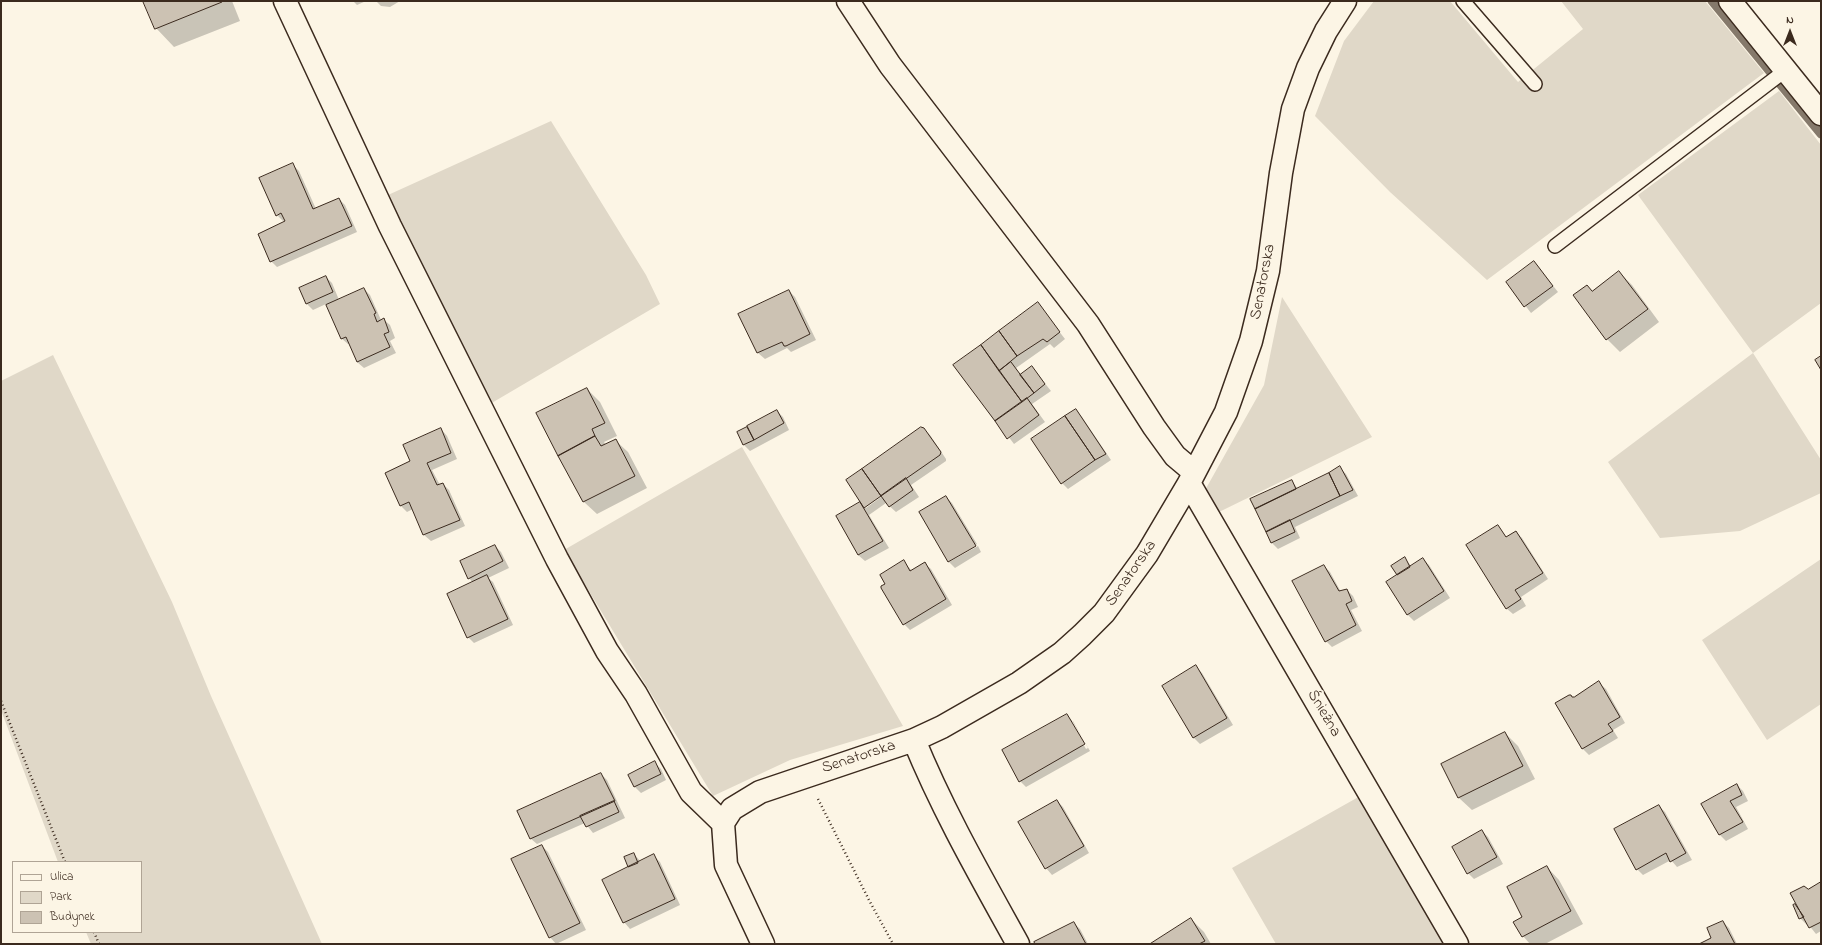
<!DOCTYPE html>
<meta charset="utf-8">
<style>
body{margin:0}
#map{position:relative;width:1822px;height:945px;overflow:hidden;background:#fcf5e5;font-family:"Indie Flower",sans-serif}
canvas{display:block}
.frame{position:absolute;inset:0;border:2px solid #3b2a1e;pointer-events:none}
.legend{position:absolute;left:12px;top:861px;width:130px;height:72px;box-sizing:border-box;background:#fcf5e5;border:1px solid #afa495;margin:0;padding:5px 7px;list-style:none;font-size:12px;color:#3b2a1e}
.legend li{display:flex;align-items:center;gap:8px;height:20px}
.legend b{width:20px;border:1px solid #afa495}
.north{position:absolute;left:1770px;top:12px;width:40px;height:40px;-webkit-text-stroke:3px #fcf5e5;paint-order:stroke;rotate:0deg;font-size:11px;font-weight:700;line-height:16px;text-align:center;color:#3b2a1e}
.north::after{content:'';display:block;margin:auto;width:14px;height:18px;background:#3b2a1e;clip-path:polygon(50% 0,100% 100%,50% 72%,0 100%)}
</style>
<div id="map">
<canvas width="1822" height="945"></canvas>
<div class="frame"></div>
<ul class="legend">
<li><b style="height:5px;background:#fcf5e5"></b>Ulica</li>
<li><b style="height:11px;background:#e0d8c8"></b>Park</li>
<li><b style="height:11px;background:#ccc2b3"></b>Budynek</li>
</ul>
<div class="north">N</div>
</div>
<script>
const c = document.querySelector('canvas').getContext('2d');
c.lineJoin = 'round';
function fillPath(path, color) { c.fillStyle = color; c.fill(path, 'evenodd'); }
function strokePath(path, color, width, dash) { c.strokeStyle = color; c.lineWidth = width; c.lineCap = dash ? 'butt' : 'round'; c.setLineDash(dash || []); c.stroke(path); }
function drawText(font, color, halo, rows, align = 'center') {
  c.font = font + ' "Indie Flower",sans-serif'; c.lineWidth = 3.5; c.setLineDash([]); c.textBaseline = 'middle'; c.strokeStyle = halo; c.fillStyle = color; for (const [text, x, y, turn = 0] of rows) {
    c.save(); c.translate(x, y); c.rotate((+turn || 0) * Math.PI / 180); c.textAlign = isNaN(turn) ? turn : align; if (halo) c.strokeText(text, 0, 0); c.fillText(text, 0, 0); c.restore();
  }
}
fillPath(new Path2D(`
 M 1374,1 L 1450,1 L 1518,82 L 1583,29 L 1561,1 L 1705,1 L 1764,73 L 1487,280 L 1390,192 L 1315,116 L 1344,41 Z
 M 1779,91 L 1821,145 L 1821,303 L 1753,353 L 1821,460 L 1821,493 L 1740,531 L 1660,538 L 1608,462 L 1753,353 L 1638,195 Z
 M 551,121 L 646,275 L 660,304 L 490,404 L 388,195 Z
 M 1282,297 L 1372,437 L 1217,513 L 1204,492 L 1264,385 Z
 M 53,355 L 172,602 L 211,696 L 322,944 L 91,944 L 86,932 L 141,932 L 141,862 L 58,862 L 1,710 L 1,381 Z
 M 742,447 L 903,726 L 790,760 L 713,796 L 564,550 Z
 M 1821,559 L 1821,704 L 1767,740 L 1702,640 Z
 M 1362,795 L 1446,944 L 1276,944 L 1232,868 Z`), '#e0d8c8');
fillPath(new Path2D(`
 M 144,1 L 232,1 L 240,21 L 174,47 L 156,28 Z
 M 353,1 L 366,1 L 357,5 Z
 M 376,1 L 400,1 L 390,7 L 381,6 Z
 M 293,165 L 299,171 L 316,209 L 339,199 L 345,205 L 357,232 L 277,267 L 271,261 L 287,222 L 286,220 L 283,221 L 277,215 Z
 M 1534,262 L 1558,292 L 1531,313 L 1507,282 Z
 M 1619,272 L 1632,285 L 1659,322 L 1620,352 L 1607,339 L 1593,292 Z
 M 326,277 L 332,283 L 339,300 L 364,289 L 370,295 L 381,320 L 383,319 L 390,325 L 395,338 L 390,341 L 396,353 L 364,368 L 357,362 L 350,344 L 348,344 L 341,338 L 326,304 L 313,310 L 307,304 Z
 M 789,291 L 795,297 L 816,340 L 791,352 L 787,348 L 765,359 L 758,353 L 740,314 Z
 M 1038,304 L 1065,339 L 1054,348 L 1050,344 L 1016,368 L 1021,375 L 1032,367 L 1051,391 L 1032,404 L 1045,422 L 1014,444 L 954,365 Z
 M 587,389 L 600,402 L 617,436 L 604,442 L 606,445 L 615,440 L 628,452 L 647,488 L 597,514 L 584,502 L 538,413 Z
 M 777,411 L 783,417 L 789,430 L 750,451 L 744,445 L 738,432 Z
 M 1076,411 L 1082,417 L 1111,460 L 1068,489 L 1062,483 Z
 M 441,429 L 447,436 L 457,459 L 432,470 L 440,485 L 443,484 L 449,490 L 465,526 L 431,541 L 424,535 L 413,509 L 407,512 L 401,506 L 386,473 L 411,462 Z
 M 923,429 L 930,435 L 946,459 L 946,461 L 911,485 L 919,497 L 896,512 L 886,503 L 869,515 L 889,548 L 865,561 L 858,555 L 837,517 L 862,503 ZM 884,492 L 885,494 L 866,508 L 864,507 Z
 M 1340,468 L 1346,474 L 1358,496 L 1295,527 L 1300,538 L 1278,549 L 1272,543 L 1251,499 L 1292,481 L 1298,489 Z
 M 946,497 L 952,503 L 977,544 L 949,560 L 949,562 L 920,512 Z
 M 1498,526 L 1507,538 L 1516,532 L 1522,538 L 1548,579 L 1521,597 L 1526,606 L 1513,614 L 1506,608 Z
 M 495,546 L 501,552 L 509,568 L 488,578 L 493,582 L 513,625 L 474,643 L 468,637 L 473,583 L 469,578 Z
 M 978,546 L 981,552 L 955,568 L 949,562 Z
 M 1405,559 L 1412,567 L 1423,559 L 1429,565 L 1450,598 L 1414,621 L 1408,615 L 1387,582 L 1398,575 Z
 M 904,562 L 912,571 L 924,563 L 931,569 L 952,605 L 910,630 L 904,624 Z
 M 1324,566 L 1330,572 L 1341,592 L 1347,590 L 1353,596 L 1358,607 L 1351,610 L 1362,631 L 1332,647 L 1326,641 Z
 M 1196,667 L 1202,673 L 1233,725 L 1200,744 L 1194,738 L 1164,686 Z
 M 1599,683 L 1606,689 L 1625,723 L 1613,730 L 1618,738 L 1589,755 L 1583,749 L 1556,704 L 1571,696 L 1573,698 Z
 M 1067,715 L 1073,722 L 1090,751 L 1026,787 L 1020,781 ZM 1070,721 L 1073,721 L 1088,748 L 1086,749 Z
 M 1505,733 L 1518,746 L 1535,779 L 1472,810 L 1459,798 L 1443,765 Z
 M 655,763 L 661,769 L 666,780 L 641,793 L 635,787 Z
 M 601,774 L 607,780 L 625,818 L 593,833 L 585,823 L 537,844 L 530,838 Z
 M 1737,785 L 1743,791 L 1748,801 L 1736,807 L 1748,829 L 1726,841 L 1720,835 L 1703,804 Z
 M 1057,801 L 1063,807 L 1089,853 L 1052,875 L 1046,868 Z
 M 1659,806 L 1665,812 L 1692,860 L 1677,867 L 1671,860 L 1643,875 L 1637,869 Z
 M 1482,831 L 1488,837 L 1503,864 L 1474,879 L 1468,873 Z
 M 542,846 L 548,852 L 586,930 L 556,944 L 550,937 Z
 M 634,854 L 641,862 L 654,856 L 660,862 L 680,905 L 630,929 L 624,922 L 630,868 Z
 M 1547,867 L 1559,880 L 1583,924 L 1545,944 L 1530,944 L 1523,936 L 1524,918 Z
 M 1821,883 L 1821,931 L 1816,934 L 1808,924 L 1807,925 L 1800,918 L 1794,906 L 1799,906 L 1808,890 Z
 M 1191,919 L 1204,932 L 1211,944 L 1152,944 Z
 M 1723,922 L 1729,928 L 1737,944 L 1701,944 L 1712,939 Z
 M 1074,923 L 1080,929 L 1088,944 L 1036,944 Z`), '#0003');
strokePath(new Path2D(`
 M 1712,1 L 1821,134`), '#85796b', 9);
const building = new Path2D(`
 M 143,1 L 221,1 L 222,2 L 155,29 Z
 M 293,163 L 313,209 L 339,198 L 352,226 L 270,262 L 258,234 L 285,221 L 281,213 L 276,216 L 259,178 Z
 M 1534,261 L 1553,286 L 1524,307 L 1506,282 Z
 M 1619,271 L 1648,309 L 1606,340 L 1573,295 L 1587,285 L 1592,291 Z
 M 326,276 L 333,292 L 306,304 L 299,288 Z
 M 364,288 L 376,313 L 374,314 L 377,322 L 384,318 L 389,332 L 384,334 L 390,347 L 357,362 L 346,337 L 341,339 L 326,305 Z
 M 789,290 L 810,334 L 786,346 L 784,346 L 782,342 L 757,353 L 738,314 Z
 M 1038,302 L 1060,332 L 1047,342 L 1043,339 L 1017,356 L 999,331 Z
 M 999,331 L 1017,356 L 999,371 L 981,345 Z
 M 981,345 L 1022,402 L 995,421 L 953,365 Z
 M 1821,356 L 1821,370 L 1815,360 Z
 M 1011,362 L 1034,393 L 1022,402 L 999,371 Z
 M 1032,366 L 1045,384 L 1034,393 L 1020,375 Z
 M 587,388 L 605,423 L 592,429 L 595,436 L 558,456 L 536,413 Z
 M 1027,398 L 1039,415 L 1007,439 L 995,421 Z
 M 1076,409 L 1106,454 L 1095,460 L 1065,416 Z
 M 777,410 L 784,423 L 754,440 L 747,426 Z
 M 1065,416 L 1095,460 L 1061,484 L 1031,439 Z
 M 747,427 L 754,440 L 743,445 L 737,432 Z
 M 921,427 L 924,428 L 941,452 L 940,455 L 881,496 L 862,469 Z
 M 441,428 L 451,453 L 427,463 L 437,485 L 443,483 L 460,520 L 423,535 L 409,502 L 400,506 L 385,473 L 410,461 L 403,445 Z
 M 595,436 L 601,446 L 616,439 L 635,476 L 583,502 L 558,456 Z
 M 1340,466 L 1353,490 L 1340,496 L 1329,473 Z
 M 862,469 L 881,496 L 864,508 L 846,480 Z
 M 1329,473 L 1340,496 L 1266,532 L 1255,509 Z
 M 906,478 L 913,490 L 889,507 L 881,496 Z
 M 1292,480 L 1296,489 L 1255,509 L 1250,499 Z
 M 946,496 L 976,546 L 948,562 L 919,512 Z
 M 860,502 L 883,541 L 858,555 L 836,516 Z
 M 1290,520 L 1295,532 L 1271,543 L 1266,532 Z
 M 1498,525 L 1506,537 L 1516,531 L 1543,573 L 1515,590 L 1521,599 L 1506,609 L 1466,545 Z
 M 495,545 L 503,561 L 468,579 L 460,561 Z
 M 1405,557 L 1410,567 L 1397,575 L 1391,566 Z
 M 1423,558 L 1444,591 L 1407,615 L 1386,582 Z
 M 904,560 L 910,571 L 925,562 L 946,599 L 903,625 L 881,588 L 881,586 L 885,584 L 880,575 Z
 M 1324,565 L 1339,591 L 1347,589 L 1352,601 L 1346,604 L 1356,625 L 1325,642 L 1292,581 Z
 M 487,575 L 508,619 L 467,638 L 447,594 Z
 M 1196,665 L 1227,718 L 1193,738 L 1162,686 Z
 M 1599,681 L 1620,717 L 1608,724 L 1613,731 L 1582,749 L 1555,703 L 1569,695 L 1571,695 L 1572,697 L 1574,697 Z
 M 1067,714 L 1085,744 L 1019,782 L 1002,750 Z
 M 1505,732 L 1523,766 L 1458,798 L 1441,764 Z
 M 655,761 L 661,774 L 634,787 L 628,775 Z
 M 601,773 L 615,801 L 530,839 L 517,811 Z
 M 1737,784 L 1742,795 L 1730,801 L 1743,822 L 1719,835 L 1701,804 Z
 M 1057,800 L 1084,846 L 1045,869 L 1018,822 Z
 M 614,801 L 619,812 L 586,827 L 580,816 Z
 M 1659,805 L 1686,853 L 1670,862 L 1666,853 L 1636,870 L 1614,829 Z
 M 1482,830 L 1497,857 L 1467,874 L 1452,847 Z
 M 542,845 L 580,923 L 549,938 L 511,859 Z
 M 634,853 L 638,863 L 628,867 L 624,857 Z
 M 654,854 L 675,899 L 623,923 L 602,880 Z
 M 1547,866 L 1571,911 L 1522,937 L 1513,922 L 1522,917 L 1507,887 Z
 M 1821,882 L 1821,922 L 1809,928 L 1790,893 L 1804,886 L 1808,889 Z
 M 1795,904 L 1804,917 L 1799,919 L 1793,905 Z
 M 1191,918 L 1205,941 L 1199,944 L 1150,944 Z
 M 1723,921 L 1735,944 L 1699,944 L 1711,938 L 1707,928 Z
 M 1074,922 L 1086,944 L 1035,944 L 1034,942 Z`);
fillPath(building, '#ccc2b3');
strokePath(building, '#3b2a1e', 1);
const lane = new Path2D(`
 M 1463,1 L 1535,84
 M 1555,246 L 1786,70`);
const street = new Path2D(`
 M 285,1 L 390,226 L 557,559 L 607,651 L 636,694 L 691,792 L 723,823
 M 848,1 L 890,65 L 1088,324 L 1154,427 L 1175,456 L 1194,472
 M 1730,1 L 1821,114
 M 1189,483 L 1457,944
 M 914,740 C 943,811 981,877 1018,944
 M 763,944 L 726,865 L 723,823 L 732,809 L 760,792 L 914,740 L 942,727 L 1019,683 L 1062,653 L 1082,635 L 1104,613 L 1147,554 L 1189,483 L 1226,412 L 1251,341 L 1268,271 L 1281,173 L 1293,109 L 1308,68 L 1326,31 L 1345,1`);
strokePath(lane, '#3b2a1e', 16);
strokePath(street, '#3b2a1e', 25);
strokePath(new Path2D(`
 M 1,701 L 65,862
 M 818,799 L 869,900 L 893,944
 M 94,932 L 99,944`), '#3b2a1e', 2.5, [1, 3]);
strokePath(lane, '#fcf5e5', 13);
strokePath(street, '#fcf5e5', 22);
drawText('16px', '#3b2a1e', '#fcf5e5', [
 ["Senatorska",1264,282,-79],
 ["Senatorska",1132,574,-55],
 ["Śnieżna",1323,714,60],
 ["Senatorska",859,758,-18]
]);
</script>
